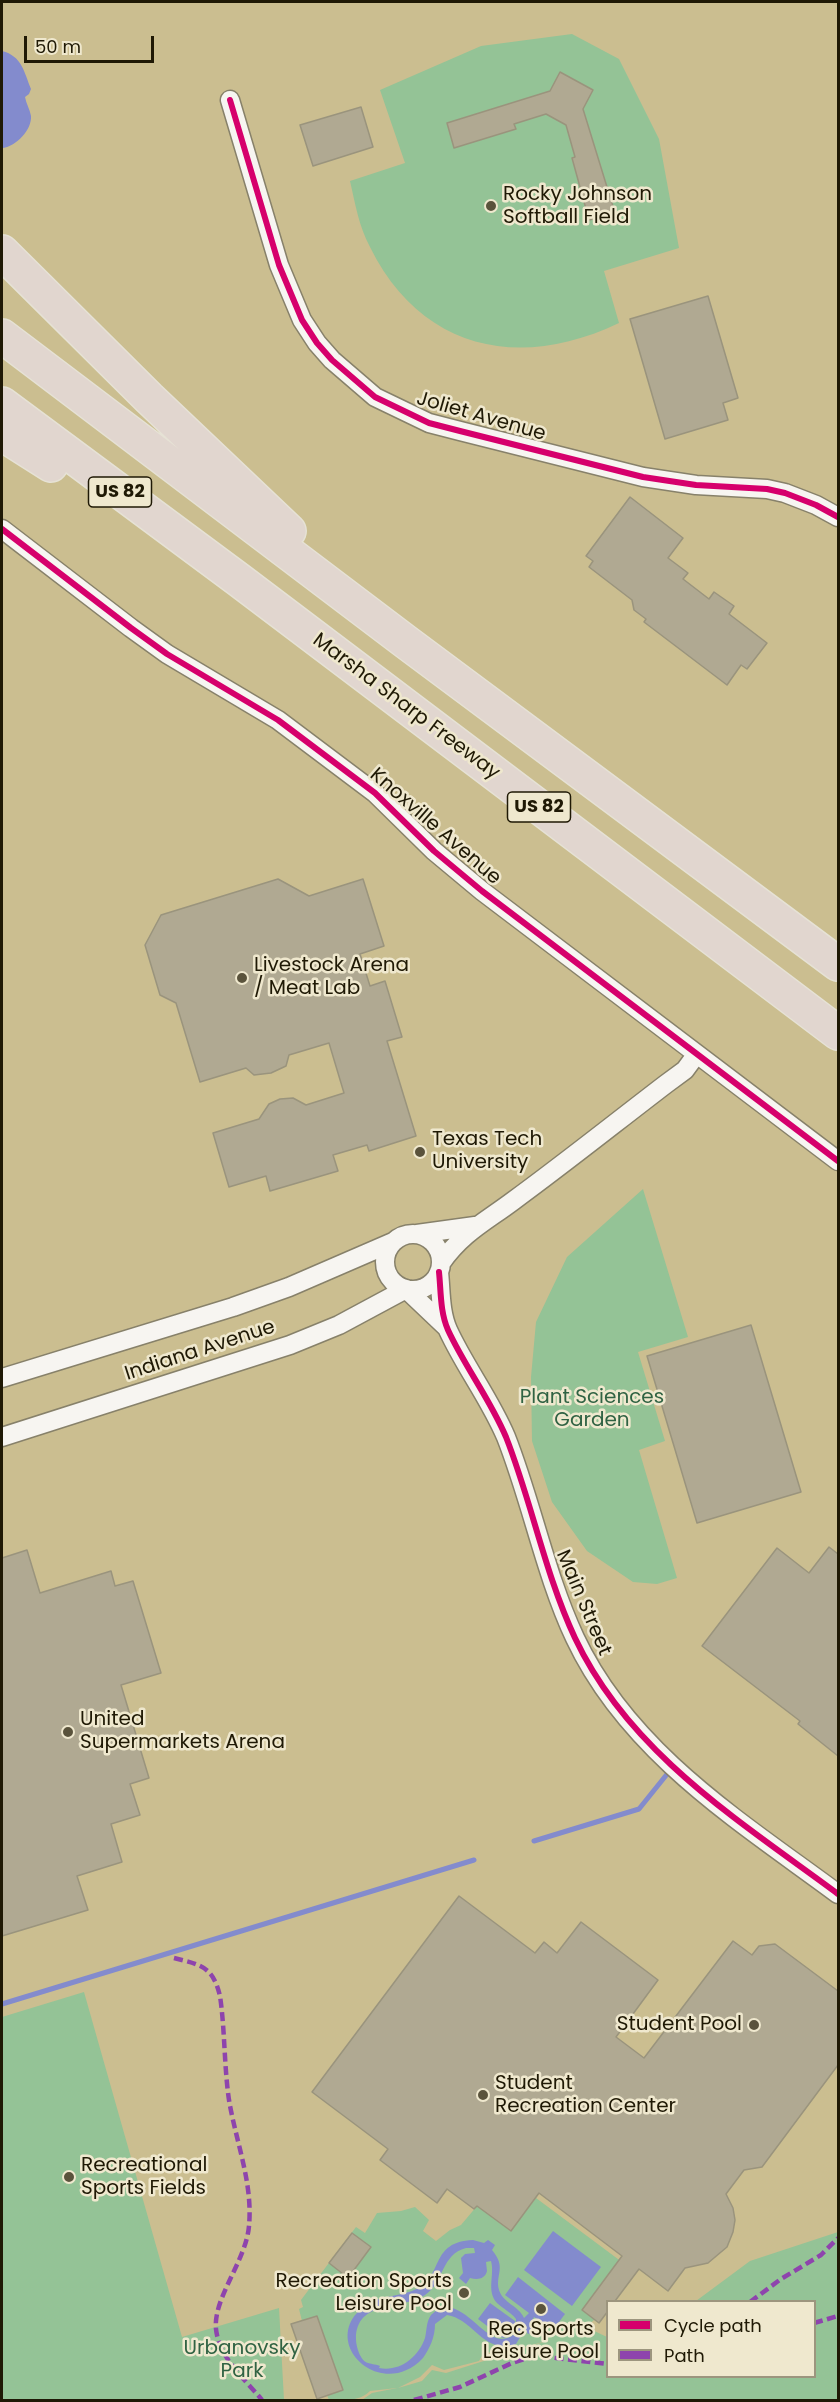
<!DOCTYPE html>
<style>
body{margin:0}
#map{position:relative;width:840px;height:2402px;overflow:hidden;background:#c7bfa2;font-family:Poppins,sans-serif}
canvas{display:block}
.frame{position:absolute;inset:0;border:3px solid #1f1905;pointer-events:none}
.legend{position:absolute;left:606px;top:2300px;width:210px;height:78px;box-sizing:border-box;background:#efe8ce;border:2px solid #9c957e;margin:0;padding:8px 10px;list-style:none;font-size:18px;color:#1f1905}
.legend li{display:flex;align-items:center;gap:12px;height:30px}
.legend b{width:30px;border:2px solid #9c957e}
.scale{position:absolute;left:24px;top:36px;width:130px;height:27px;box-sizing:border-box;border:3px solid #1f1905;border-top:0;padding-left:8px;font-size:18px;line-height:21px;white-space:nowrap;color:#1f1905;-webkit-text-stroke:4px #efe8ce;paint-order:stroke}
</style>
<div id="map">
<canvas width="840" height="2402"></canvas>
<div class="frame"></div>
<ul class="legend">
<li><b style="height:8px;background:#d6006c"></b>Cycle path</li>
<li><b style="height:8px;background:#8e44ad"></b>Path</li>
</ul>
<div class="scale">50 m</div>
</div>
<script>
const c = document.querySelector('canvas').getContext('2d');
c.lineJoin = 'round';
function fillPath(path, color) { c.fillStyle = color; c.fill(path, 'evenodd'); }
function strokePath(path, color, width, dash) { c.strokeStyle = color; c.lineWidth = width; c.lineCap = dash ? 'butt' : 'round'; c.setLineDash(dash || []); c.stroke(path); }
function drawText(font, color, halo, rows, align = 'center') {
  c.font = font + ' Poppins,sans-serif'; c.lineWidth = 5; c.setLineDash([]); c.textBaseline = 'middle'; c.strokeStyle = halo; c.fillStyle = color; for (const [text, x, y, turn = 0] of rows) {
    c.save(); c.translate(x, y); c.rotate((+turn || 0) * Math.PI / 180); c.textAlign = isNaN(turn) ? turn : align; if (halo) c.strokeText(text, 0, 0); c.fillText(text, 0, 0); c.restore();
  }
}
fillPath(new Path2D(`
 M 2,2 L 838,2 L 838,2400 L 2,2400 ZM 608,2302 L 814,2302 L 814,2376 L 608,2376 Z`), '#cbbe90');
fillPath(new Path2D(`
 M 572,34 L 619,59 L 659,139 L 679,248 L 604,271 L 619,323 C 519,371 421,350 370,247 C 359,227 355,203 350,181 L 405,163 L 380,90 L 481,46 Z
 M 643,1189 L 688,1337 L 638,1352 L 665,1441 L 639,1450 L 677,1578 L 657,1584 L 633,1582 L 587,1551 L 552,1502 L 532,1441 L 531,1377 L 536,1322 L 567,1257 Z
 M 84,1992 L 182,2337 L 279,2308 L 284,2400 L 2,2400 L 2,2017 Z
 M 536,2198 L 634,2271 L 623,2284 L 626,2286 L 615,2301 L 608,2302 L 599,2323 L 594,2320 L 582,2330 L 590,2329 L 607,2337 L 608,2376 L 814,2376 L 814,2302 L 696,2301 L 750,2261 L 838,2232 L 838,2400 L 362,2400 L 372,2393 L 397,2388 L 370,2391 C 359,2402 344,2400 329,2400 L 327,2395 L 343,2390 L 333,2362 L 321,2366 L 326,2343 L 317,2316 L 302,2321 L 299,2309 L 303,2307 L 301,2300 L 356,2227 L 365,2233 L 377,2213 L 401,2211 L 415,2207 L 429,2220 L 423,2231 L 436,2241 L 450,2230 L 461,2225 L 477,2206 L 511,2231 ZM 553,2339 L 446,2373 L 432,2370 L 422,2381 L 398,2388 L 420,2377 L 432,2365 L 444,2370 L 479,2361 L 485,2351 L 496,2355 L 501,2354 Z`), '#94c396');
fillPath(new Path2D(`
 M 2,51 C 22,56 24,72 31,89 L 29,94 L 25,97 C 26,103 30,110 31,116 C 32,130 16,146 3,148 L 2,148 Z
 M 553,2231 L 601,2267 L 572,2306 L 524,2270 Z
 M 473,2240 L 484,2243 L 488,2240 L 495,2245 L 492,2250 C 507,2268 495,2274 499,2290 C 503,2303 519,2306 524,2318 L 529,2313 L 505,2295 L 518,2277 L 565,2314 L 553,2330 L 534,2317 L 532,2321 L 536,2332 L 528,2334 L 525,2329 L 516,2344 C 483,2355 474,2319 447,2315 L 435,2324 C 435,2337 430,2348 423,2358 C 382,2402 319,2344 362,2308 C 378,2294 401,2298 418,2288 C 444,2274 430,2242 473,2240 ZM 466,2248 L 474,2248 L 475,2253 L 465,2254 L 461,2258 L 463,2273 L 459,2278 L 466,2284 L 470,2278 C 478,2280 485,2279 487,2271 L 486,2262 L 491,2261 C 495,2275 486,2291 497,2303 C 503,2309 511,2312 516,2319 L 515,2333 C 488,2360 463,2284 431,2315 C 426,2322 427,2330 425,2338 C 418,2358 399,2372 379,2368 L 380,2366 C 375,2364 370,2364 368,2363 C 360,2361 356,2346 356,2339 C 356,2299 403,2310 425,2295 C 444,2283 441,2254 466,2248 Z
 M 490,2303 L 515,2321 L 515,2328 L 511,2335 L 503,2338 L 478,2319 Z`), '#838bcd');
strokePath(new Path2D(`
 M 534,1841 L 639,1809 L 672,1768
 M 2,2004 L 474,1860`), '#838bcd', 5);
const building = new Path2D(`
 M 560,72 L 593,90 L 583,109 L 615,213 L 589,220 L 572,158 L 575,157 L 566,125 L 546,114 L 514,124 L 516,129 L 454,148 L 447,123 L 550,91 Z
 M 361,107 L 373,147 L 313,166 L 300,125 Z
 M 708,296 L 738,398 L 723,403 L 728,420 L 665,439 L 630,319 Z
 M 630,497 L 683,538 L 668,558 L 688,573 L 683,579 L 709,599 L 714,592 L 734,606 L 729,614 L 767,643 L 747,669 L 741,665 L 727,685 L 644,622 L 646,619 L 634,610 L 632,600 L 589,567 L 593,561 L 586,556 Z
 M 278,879 L 309,896 L 363,879 L 384,946 L 360,954 L 370,986 L 385,981 L 402,1037 L 387,1041 L 416,1136 L 369,1151 L 367,1145 L 333,1155 L 338,1171 L 270,1191 L 266,1176 L 229,1187 L 213,1133 L 259,1119 L 269,1104 L 280,1099 L 293,1098 L 306,1105 L 344,1093 L 329,1043 L 289,1055 L 286,1066 L 271,1073 L 254,1075 L 246,1068 L 200,1082 L 176,1003 L 160,995 L 145,945 L 161,915 Z
 M 751,1325 L 801,1492 L 697,1523 L 647,1356 Z
 M 829,1547 L 838,1554 L 838,1756 L 798,1724 L 800,1721 L 702,1646 L 777,1548 L 809,1573 Z
 M 27,1550 L 40,1593 L 111,1571 L 115,1586 L 133,1581 L 161,1673 L 121,1685 L 149,1778 L 130,1784 L 140,1815 L 111,1824 L 122,1862 L 77,1876 L 88,1910 L 2,1936 L 2,1558 Z
 M 459,1896 L 535,1953 L 544,1942 L 557,1953 L 581,1922 L 658,1980 L 616,2037 L 644,2058 L 733,1941 L 752,1955 L 759,1946 L 775,1944 L 838,1991 L 838,2065 L 762,2167 L 744,2170 L 726,2194 L 733,2208 L 735,2220 L 733,2232 L 727,2247 L 708,2263 L 685,2268 L 668,2291 L 639,2269 L 615,2301 L 608,2301 L 608,2311 L 599,2323 L 582,2310 L 622,2256 L 539,2193 L 511,2231 L 477,2206 L 474,2209 L 447,2189 L 437,2203 L 380,2160 L 388,2149 L 312,2092 Z
 M 352,2233 L 371,2247 L 348,2278 L 329,2263 Z
 M 317,2316 L 343,2390 L 317,2399 L 291,2324 Z`);
fillPath(building, '#b0a992');
strokePath(building, '#9a947d', 1.5);
const minor = new Path2D(`
 M 230,100 L 279,265 L 302,320 L 317,343 L 332,360 L 375,397 L 429,423 L 460,431 L 643,477 L 696,485 L 767,489 L 785,493 L 816,505 L 838,517
 M 2,529 L 131,628 L 167,654 L 278,720 L 375,793 L 434,851 L 482,891 L 838,1161
 M385 1262a28 28 0 1 1 56 0a28 28 0 1 1-56 0Z
 M 417,1234 L 475,1226
 M 441,1263 C 462,1233 485,1222 513,1201 C 565,1163 615,1123 666,1084 L 685,1070 L 696,1055
 M 439,1272 C 441,1291 440,1312 448,1330 C 465,1367 490,1399 506,1437 C 532,1503 545,1574 575,1638 C 629,1753 741,1822 838,1894
 M 2,1378 L 233,1307 L 289,1287 L 393,1242
 M 2,1437 L 290,1345 L 339,1325 L 406,1289 L 446,1327`);
const motorway = new Path2D(`
 M 2,252 L 149,398 L 289,531
 M 2,336 L 406,642 L 838,964
 M 2,404 L 239,580 L 838,1033
 M 2,434 L 51,465`);
strokePath(minor, '#87816a', 21);
strokePath(motorway, '#e6e2d5', 36);
strokePath(minor, '#f7f5f1', 18);
strokePath(motorway, '#e1d6cf', 33);
strokePath(new Path2D(`
 M 174,1958 C 202,1965 213,1967 220,1996 C 225,2030 224,2066 229,2100 C 236,2142 253,2183 249,2226 C 246,2261 213,2298 216,2329 C 219,2358 245,2379 262,2400
 M 750,2302 L 781,2279 L 821,2255 L 838,2238
 M 814,2323 L 838,2316
 M 414,2400 L 460,2387 L 512,2363 L 528,2358 L 547,2357 L 608,2364`), '#8e44ad', 4.5, [9, 4.5]);
strokePath(new Path2D(`
 M 230,100 L 279,265 L 302,320 L 317,343 L 332,360 L 375,397 L 429,423 L 460,431 L 643,477 L 696,485 L 767,489 L 785,493 L 816,505 L 838,517
 M 2,529 L 131,628 L 167,654 L 278,720 L 375,793 L 434,851 L 482,891 L 838,1161
 M 439,1272 C 441,1291 440,1312 448,1330 C 465,1367 490,1399 506,1437 C 532,1503 545,1574 575,1638 C 629,1753 741,1822 838,1894`), '#d6006c', 6);
for (const [x, y, r, color] of [
 [491,206,6,"#5a533c"],
 [242,978,6,"#5a533c"],
 [420,1152,6,"#5a533c"],
 [68,1732,6,"#5a533c"],
 [754,2025,6,"#5a533c"],
 [483,2095,6,"#5a533c"],
 [69,2177,6,"#5a533c"],
 [464,2293,6,"#5a533c"],
 [541,2309,6,"#5a533c"]
]) { const dot = new Path2D(); dot.arc(x, y, r, 0, 2 * Math.PI); c.fillStyle = color; c.fill(dot); strokePath(dot, '#efe8ce', 2); }
for (const [x, y, w] of [
 [120,492,63],
 [539,807,63]
]) { const box = new Path2D(); box.roundRect(x - w / 2, y - 15, w, 30, 4.5); c.fillStyle = '#efe8ce'; c.fill(box); strokePath(box, '#1f1905', 1.5); }
drawText('bold 18px', '#1f1905', null, [
 ["US 82",120,492],
 ["US 82",539,807]
]);
drawText('20px', '#1f1905', '#efe8ce', [
 ["Rocky Johnson",503,195],
 ["Softball Field",503,218],
 ["Livestock Arena",254,966],
 ["/ Meat Lab",254,989],
 ["Texas Tech",432,1140],
 ["University",432,1163],
 ["United",80,1720],
 ["Supermarkets Arena",80,1743],
 ["Student Pool",742,2025,"right"],
 ["Student",495,2084],
 ["Recreation Center",495,2107],
 ["Recreational",81,2166],
 ["Sports Fields",81,2189],
 ["Recreation Sports",452,2282,"right"],
 ["Leisure Pool",452,2305,"right"],
 ["Rec Sports",541,2330,"center"],
 ["Leisure Pool",541,2353,"center"]
], 'left');
drawText('20px', '#1f1905', '#efe8ce', [
 ["Joliet Avenue",481,417,16],
 ["Marsha Sharp Freeway",406,707,37],
 ["Knoxville Avenue",435,827,41],
 ["Indiana Avenue",200,1351,-18],
 ["Main Street",583,1603,67]
]);
drawText('20px', '#306343', '#efe8ce', [
 ["Plant Sciences",592,1398],
 ["Garden",592,1421],
 ["Urbanovsky",242,2349],
 ["Park",242,2372]
]);
</script>
